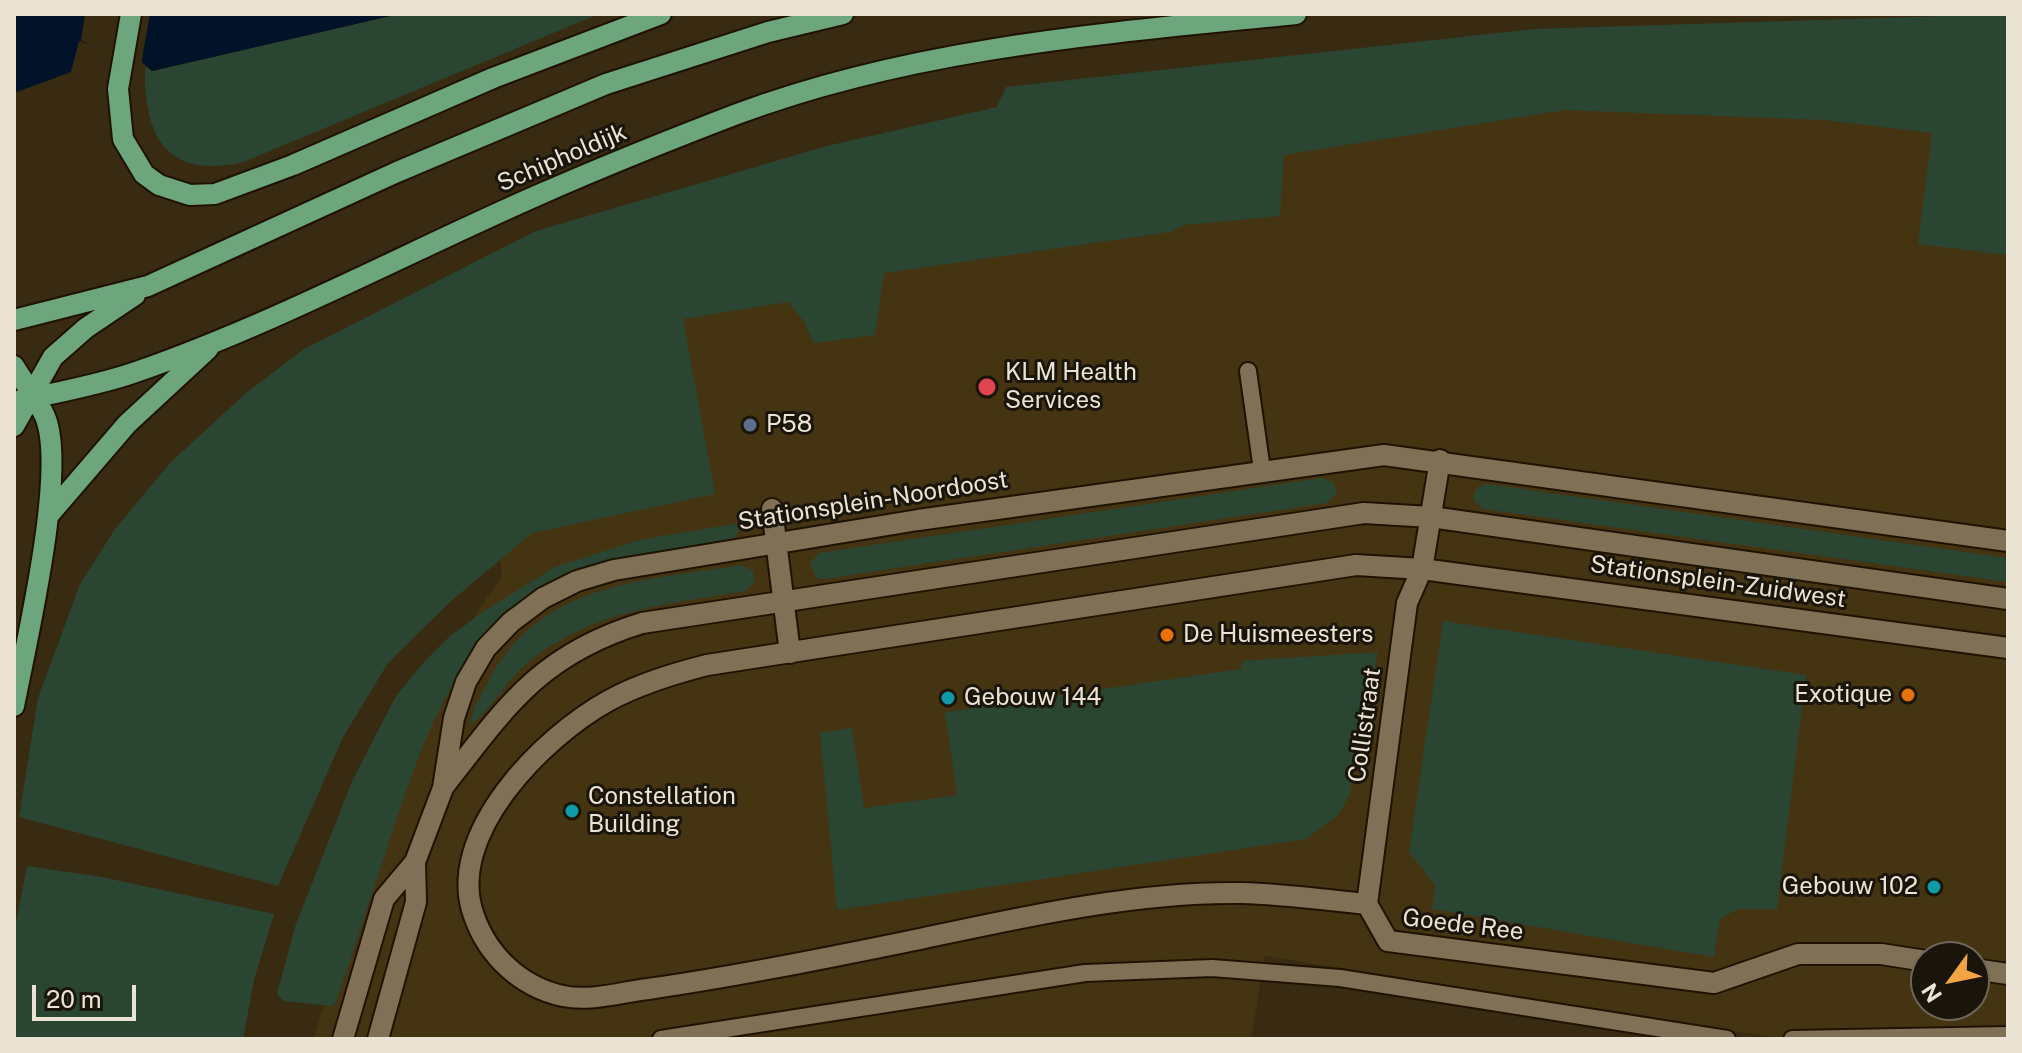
<!DOCTYPE html>
<style>
body{margin:0}
#map{position:relative;width:2022px;height:1053px;overflow:hidden;background:#382b11;font-family:"Public Sans",sans-serif}
canvas{display:block}
.frame{position:absolute;inset:0;border:16px solid #ebe3d3;pointer-events:none}
.north{position:absolute;left:1910px;top:941px;width:80px;height:80px;box-sizing:border-box;background:#1a150a;border:2px solid #6e675a;border-radius:50%;rotate:237deg;font-size:22px;font-weight:700;line-height:32px;text-align:center;color:#ebe3d3}
.north::after{content:'';display:block;margin:auto;width:28px;height:36px;background:#f2a542;clip-path:polygon(50% 0,100% 100%,50% 72%,0 100%)}
.scale{position:absolute;left:32px;top:985px;width:104px;height:36px;box-sizing:border-box;border:4px solid #ebe3d3;border-top:0;padding-left:10px;font-size:24px;line-height:28px;white-space:nowrap;color:#ebe3d3;-webkit-text-stroke:6px #1a150a;paint-order:stroke}
</style>
<div id="map">
<canvas width="2022" height="1053"></canvas>
<div class="frame"></div>
<div class="north">N</div>
<div class="scale">20 m</div>
</div>
<script>
const c = document.querySelector('canvas').getContext('2d');
c.lineJoin = 'round';
function fillPath(path, color) { c.fillStyle = color; c.fill(path, 'evenodd'); }
function strokePath(path, color, width, dash) { c.strokeStyle = color; c.lineWidth = width; c.lineCap = dash ? 'butt' : 'round'; c.setLineDash(dash || []); c.stroke(path); }
function drawText(font, color, halo, rows, align = 'center') {
  c.font = font + ' "Public Sans",sans-serif'; c.lineWidth = 6; c.setLineDash([]); c.textBaseline = 'middle'; c.strokeStyle = halo; c.fillStyle = color; for (const [text, x, y, turn = 0] of rows) {
    c.save(); c.translate(x, y); c.rotate((+turn || 0) * Math.PI / 180); c.textAlign = isNaN(turn) ? turn : align; if (halo) c.strokeText(text, 0, 0); c.fillText(text, 0, 0); c.restore();
  }
}
fillPath(new Path2D(`
 M 1971,14 L 2008,14 L 2008,1039 L 1784,1039 L 1265,956 L 1251,1039 L 314,1039 L 404,719 L 502,576 L 470,288 L 1481,55 ZM 1926,957 L 1974,957 L 1974,1005 L 1926,1005 Z`), '#443412');
fillPath(new Path2D(`
 M 399,14 L 599,14 L 241,163 C 165,178 144,136 145,67 L 153,71 Z
 M 2008,14 L 2008,255 L 1918,244 L 1932,133 L 1825,120 L 1565,110 L 1284,155 L 1280,216 L 1184,225 L 1170,232 L 884,273 L 875,335 L 814,343 L 803,320 L 788,302 L 683,319 L 715,494 L 532,533 L 450,602 L 388,663 L 342,739 L 278,886 L 19,817 L 38,698 L 80,584 L 115,529 L 170,463 L 246,393 L 304,349 L 536,231 L 827,146 L 997,107 L 1006,87 L 1534,29 Z
 M 1322,478 L 1334,483 L 1337,493 L 1327,503 L 823,579 L 816,578 L 810,563 L 819,553 Z
 M 1486,484 L 2008,558 L 2008,582 L 1483,509 L 1473,500 L 1475,490 Z
 M 741,523 C 739,528 737,536 733,540 C 717,555 591,560 555,579 C 455,633 419,751 386,852 C 369,902 353,952 336,1002 L 332,1006 L 283,1001 L 277,994 L 295,927 L 352,781 L 396,696 L 424,662 L 450,636 L 487,609 L 555,567 L 639,540 Z
 M 741,565 L 753,571 L 755,581 L 745,591 C 664,605 590,610 525,665 C 505,682 491,711 471,724 C 471,710 482,693 489,680 C 541,582 644,581 741,565 Z
 M 1443,621 L 1806,675 L 1777,909 L 1738,909 L 1720,919 L 1714,957 L 1432,909 L 1435,885 L 1409,852 Z
 M 1378,652 L 1349,796 L 1338,815 L 1306,839 L 837,910 L 820,733 L 852,728 L 864,808 L 957,795 L 945,712 L 1241,669 L 1242,661 Z
 M 27,866 L 102,877 L 274,914 L 254,980 L 243,1039 L 14,1039 L 14,934 Z`), '#2b4533');
fillPath(new Path2D(`
 M 14,14 L 399,14 L 152,71 L 142,62 L 143,53 L 108,50 L 79,41 L 71,72 L 14,93 Z`), '#021229');
fillPath(new Path2D(`
 M 85,14 L 150,14 L 143,53 L 108,51 L 81,41 Z`), '#382b11');
const lane = new Path2D(`
 M 1248,371 L 1262,470
 M 661,1039 L 1085,973 L 1212,968 L 1340,978 L 1727,1039
 M 1792,1039 L 2008,1035`);
const street = new Path2D(`
 M 772,509 L 790,653
 M 1367,904 C 1325,900 1283,894 1242,893 C 1136,891 1018,918 915,940 C 826,958 738,976 648,989 C 622,992 590,1002 563,996 C 521,987 488,956 474,916 C 444,835 543,737 608,701 C 639,684 672,674 707,665 L 1356,565 L 1422,569 L 2008,648
 M 1367,904 L 1388,941 L 1714,983 L 1798,954 L 1881,954 L 1926,961
 M 1367,904 L 1407,603 L 1422,569 L 1440,460
 M 1974,969 L 2008,974`);
const secondary = new Path2D(`
 M 445,785 C 507,705 541,654 642,623 L 1364,513 L 1431,517 L 2008,599
 M 343,1039 L 384,899 L 415,862 L 443,788 L 454,718 L 466,682 L 486,648 L 511,622 L 543,598 L 577,581 L 614,570 L 918,520 L 1384,455 L 2008,541
 M 378,1039 L 416,902 L 415,862`);
const primary = new Path2D(`
 M 131,14 L 118,89 L 123,139 L 144,174 L 159,185 L 190,195 L 215,194 L 293,165 L 493,78 L 661,14
 M 14,320 L 148,286 L 397,172 L 606,84 L 768,32 L 843,14
 M 14,366 C 24,383 39,401 46,419 C 66,474 26,644 14,706
 M 14,402 C 53,393 95,386 133,373 C 272,325 402,255 536,196 C 602,167 669,140 737,114 C 916,47 1108,33 1296,14
 M 14,426 L 53,357 L 86,328 L 135,295
 M 48,516 L 127,424 L 208,349`);
strokePath(lane, '#1f1300', 20);
strokePath(street, '#1f1300', 24);
strokePath(secondary, '#1f1300', 24);
strokePath(primary, '#1f1300', 24);
strokePath(lane, '#807156', 16);
strokePath(street, '#807156', 20);
strokePath(secondary, '#807156', 20);
strokePath(primary, '#6da57d', 20);
for (const [x, y, r, color] of [
 [987,387,10,"#e0444e"],
 [750,425,8,"#5c6f8a"],
 [1167,635,8,"#e8710a"],
 [1908,695,8,"#e8710a"],
 [948,698,8,"#0f9aa8"],
 [572,811,8,"#0f9aa8"],
 [1934,887,8,"#0f9aa8"]
]) { const dot = new Path2D(); dot.arc(x, y, r, 0, 2 * Math.PI); c.fillStyle = color; c.fill(dot); strokePath(dot, '#1a150a', 3); }
drawText('24px', '#ebe3d3', '#1a150a', [
 ["Schipholdijk",562,158,-23],
 ["Stationsplein-Noordoost",873,501,-9],
 ["Stationsplein-Zuidwest",1718,582,8],
 ["Collistraat",1365,725,-82],
 ["Goede Ree",1463,925,7]
]);
drawText('24px', '#ebe3d3', '#1a150a', [
 ["KLM Health",1005,373],
 ["Services",1005,401],
 ["P58",766,425],
 ["De Huismeesters",1183,635],
 ["Exotique",1892,695,"right"],
 ["Gebouw 144",964,698],
 ["Constellation",588,797],
 ["Building",588,825],
 ["Gebouw 102",1918,887,"right"]
], 'left');
</script>
